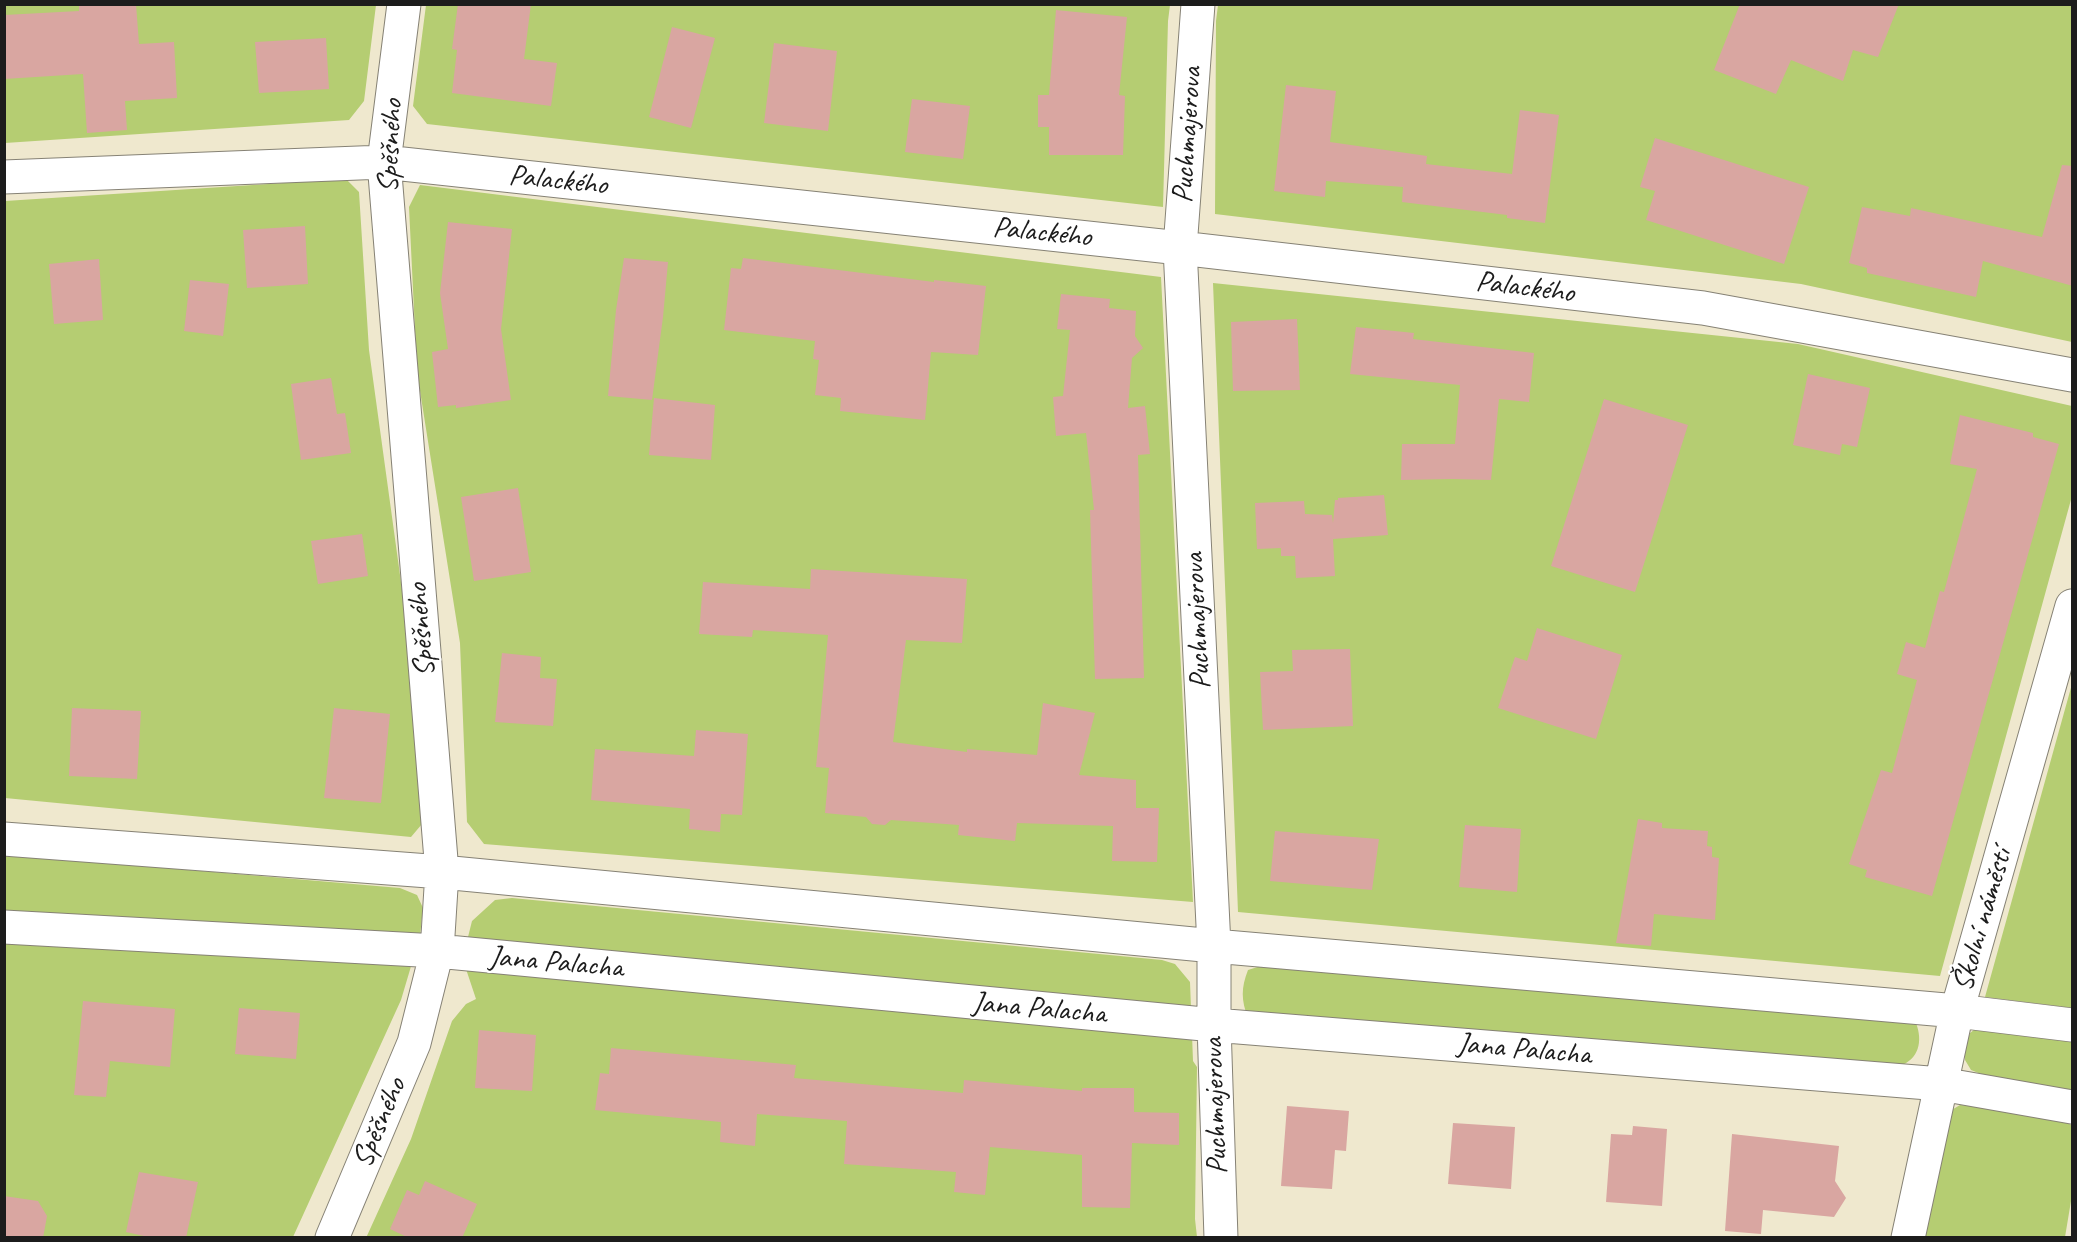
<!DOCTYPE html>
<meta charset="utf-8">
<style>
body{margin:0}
#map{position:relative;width:2077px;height:1242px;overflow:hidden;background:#efe8ce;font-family:Caveat,sans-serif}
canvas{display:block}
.frame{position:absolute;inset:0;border:6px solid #1c1c1c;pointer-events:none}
</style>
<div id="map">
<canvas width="2077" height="1242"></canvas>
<div class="frame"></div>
</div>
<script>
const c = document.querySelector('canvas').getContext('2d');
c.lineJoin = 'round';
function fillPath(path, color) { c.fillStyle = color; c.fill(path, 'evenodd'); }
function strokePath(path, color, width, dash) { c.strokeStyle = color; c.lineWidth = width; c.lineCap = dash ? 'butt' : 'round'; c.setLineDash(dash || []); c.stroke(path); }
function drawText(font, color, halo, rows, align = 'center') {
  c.font = font + ' Caveat,sans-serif'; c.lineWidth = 4.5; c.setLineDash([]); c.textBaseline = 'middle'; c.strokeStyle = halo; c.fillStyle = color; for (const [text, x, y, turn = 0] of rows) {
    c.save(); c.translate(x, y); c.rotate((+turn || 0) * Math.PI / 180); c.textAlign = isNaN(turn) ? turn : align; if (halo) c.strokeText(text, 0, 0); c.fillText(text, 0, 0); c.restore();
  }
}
fillPath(new Path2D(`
 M 5,5 L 376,5 L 364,101 L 349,120 L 5,143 Z
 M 426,5 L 1170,5 L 1168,21 L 1163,207 L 427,124 L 413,106 Z
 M 1218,5 L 2072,5 L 2072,342 L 1801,284 L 1215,214 L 1216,21 Z
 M 346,179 L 359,192 L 369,350 L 408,633 L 422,824 L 411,837 L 5,798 L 5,201 Z
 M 420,185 L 1161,277 L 1193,902 L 484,844 L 467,822 L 460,643 L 417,372 L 409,207 Z
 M 1213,283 L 1798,344 L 2072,406 L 2072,496 L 1940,976 L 1238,912 Z
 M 2072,684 L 2072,1008 L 1985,997 Z
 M 4,854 L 400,888 L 417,895 L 423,908 L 420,936 L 401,1000 L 293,1237 L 5,1237 Z
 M 512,898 L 1162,960 L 1175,964 L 1190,982 L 1193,1061 L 1197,1067 L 1195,1219 L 1197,1237 L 366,1238 L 411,1139 L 452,1021 L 466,1004 L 476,999 L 465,966 L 468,937 L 472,921 L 495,900 Z
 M 1267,964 L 1916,1023 C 1923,1041 1919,1060 1899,1066 L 1248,1018 C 1241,1000 1241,988 1248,970 Z
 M 1983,1023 L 2072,1036 L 2072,1090 L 1981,1074 L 1971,1070 L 1965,1060 L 1965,1047 L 1970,1033 Z
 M 1960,1105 L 1975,1106 L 2067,1122 L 2072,1126 L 2072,1195 L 2065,1237 L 1918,1238 L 1950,1111 Z`), '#b5cd72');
fillPath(new Path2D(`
 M 79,4 L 136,4 L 139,44 L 174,42 L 177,98 L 125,101 L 127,130 L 87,133 L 83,74 L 4,79 L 4,15 L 79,11 Z
 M 458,4 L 531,4 L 524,59 L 557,63 L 551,106 L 452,93 L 457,50 L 452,49 Z
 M 1740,4 L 1899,4 L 1878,57 L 1853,50 L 1843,81 L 1791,60 L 1776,94 L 1714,70 Z
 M 1056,10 L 1127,17 L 1119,95 L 1125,96 L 1123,155 L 1049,155 L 1049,127 L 1038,127 L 1038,95 L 1049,95 Z
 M 672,27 L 715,38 L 691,128 L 649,117 Z
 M 326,38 L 329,89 L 259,93 L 255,42 Z
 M 774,43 L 837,51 L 828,131 L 764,123 Z
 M 1286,85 L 1336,91 L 1330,142 L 1427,156 L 1426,164 L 1512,174 L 1520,110 L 1559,115 L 1545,223 L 1507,218 L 1507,215 L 1402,202 L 1403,187 L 1326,181 L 1325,197 L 1274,191 Z
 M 912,99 L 970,106 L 963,159 L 905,152 Z
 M 1655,138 L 1809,187 L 1784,264 L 1646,220 L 1655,191 L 1640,187 Z
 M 2062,165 L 2073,166 L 2073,286 L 1983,261 L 1976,297 L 1867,273 L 1867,268 L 1849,263 L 1862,207 L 1910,216 L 1911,208 L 2042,237 Z
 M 448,222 L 512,229 L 501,329 L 511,400 L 456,408 L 456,405 L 438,407 L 432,352 L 448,349 L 440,293 Z
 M 305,226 L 308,284 L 247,288 L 243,230 Z
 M 624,258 L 668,262 L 663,317 L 652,400 L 608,396 L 616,310 Z
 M 743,258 L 934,282 L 934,280 L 986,286 L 978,355 L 931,352 L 925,420 L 840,411 L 841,398 L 815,395 L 819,360 L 813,359 L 815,341 L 724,330 L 731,268 L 741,269 Z
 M 99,259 L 103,320 L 54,324 L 49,264 Z
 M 190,280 L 229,284 L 223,336 L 184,331 Z
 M 1061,294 L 1110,299 L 1109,308 L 1136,311 L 1135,336 L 1143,348 L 1132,358 L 1128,408 L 1145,406 L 1150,454 L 1138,455 L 1144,678 L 1095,679 L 1090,510 L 1094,510 L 1086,433 L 1056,436 L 1053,397 L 1063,396 L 1070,330 L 1057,329 Z
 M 1297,319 L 1300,390 L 1233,391 L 1231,322 Z
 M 1356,327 L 1414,333 L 1413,339 L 1534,353 L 1529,402 L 1499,399 L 1491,480 L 1452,479 L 1401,480 L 1402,444 L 1455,444 L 1460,385 L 1350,374 Z
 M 1808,374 L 1870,388 L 1857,447 L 1842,444 L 1840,455 L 1793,445 Z
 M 331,378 L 337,414 L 345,413 L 351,453 L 301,460 L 291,384 Z
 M 654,398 L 715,405 L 711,460 L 649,455 Z
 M 1604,399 L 1688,425 L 1635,592 L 1551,566 Z
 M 1960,415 L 2033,433 L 2033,437 L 2059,444 L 1932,896 L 1865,877 L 1867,870 L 1849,864 L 1881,770 L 1892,773 L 1917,680 L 1897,674 L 1906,642 L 1925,648 L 1940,591 L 1944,592 L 1977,469 L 1950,464 Z
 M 518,488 L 531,572 L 474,581 L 461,497 Z
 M 1384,495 L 1388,535 L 1333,539 L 1335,576 L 1296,578 L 1295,556 L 1281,556 L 1281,548 L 1257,549 L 1255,503 L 1304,501 L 1305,514 L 1332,515 L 1333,523 L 1335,500 L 1338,500 L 1338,498 Z
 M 362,534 L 368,576 L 318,584 L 311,541 Z
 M 811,569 L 967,579 L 962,643 L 906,640 L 893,742 L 967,752 L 967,749 L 1037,755 L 1043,703 L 1095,713 L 1079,775 L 1136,780 L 1136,808 L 1159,808 L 1157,862 L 1112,861 L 1113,826 L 1017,823 L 1015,841 L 958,835 L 959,825 L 891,820 L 885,825 L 872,824 L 866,817 L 825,813 L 829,768 L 816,767 L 828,635 L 753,630 L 752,637 L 699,634 L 703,582 L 810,589 Z
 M 1537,628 L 1622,655 L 1596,739 L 1498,708 L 1515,657 L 1527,661 Z
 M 1350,649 L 1353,726 L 1263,730 L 1260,672 L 1293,671 L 1292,650 Z
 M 502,653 L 541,657 L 540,678 L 557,679 L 553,726 L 495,722 Z
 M 72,708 L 141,711 L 137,779 L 69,776 Z
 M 334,708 L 390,714 L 381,803 L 324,798 Z
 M 696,730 L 748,734 L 742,815 L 721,814 L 720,832 L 689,829 L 690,809 L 591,800 L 595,749 L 694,756 Z
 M 1638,819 L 1662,823 L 1662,828 L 1708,831 L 1707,846 L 1712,847 L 1712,857 L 1719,858 L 1715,920 L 1654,914 L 1651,946 L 1616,943 Z
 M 1465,825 L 1521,829 L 1517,892 L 1459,887 Z
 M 1275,831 L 1379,839 L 1372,890 L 1270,881 Z
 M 83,1001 L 175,1009 L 170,1067 L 110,1061 L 106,1097 L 74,1095 Z
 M 239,1008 L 300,1013 L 296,1059 L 235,1054 Z
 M 479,1030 L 536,1035 L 532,1091 L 475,1088 Z
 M 611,1048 L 796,1065 L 794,1078 L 963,1093 L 964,1080 L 1082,1091 L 1082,1088 L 1134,1088 L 1134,1112 L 1179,1113 L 1179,1145 L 1132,1143 L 1130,1208 L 1082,1207 L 1082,1155 L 990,1147 L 985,1195 L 954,1192 L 956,1172 L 844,1164 L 847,1121 L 757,1114 L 755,1146 L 720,1142 L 721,1122 L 595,1110 L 600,1073 L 609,1074 Z
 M 1287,1106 L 1349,1111 L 1346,1151 L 1335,1150 L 1332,1189 L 1281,1186 Z
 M 1453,1123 L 1515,1127 L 1511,1189 L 1448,1184 Z
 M 1633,1126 L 1667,1129 L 1662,1206 L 1606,1202 L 1611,1134 L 1632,1135 Z
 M 1732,1134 L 1839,1146 L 1835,1181 L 1846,1198 L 1834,1217 L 1763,1210 L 1761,1234 L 1725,1231 Z
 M 139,1172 L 198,1182 L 186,1238 L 153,1238 L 126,1232 Z
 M 425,1181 L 477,1204 L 462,1238 L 409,1238 L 390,1229 L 407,1190 L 419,1195 Z
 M 4,1196 L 38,1201 L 47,1216 L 43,1238 L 4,1238 Z`), '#d9a6a1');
const minor = new Path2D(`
 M 1198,4 L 1180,248 L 1214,946 L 1214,1025 L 1221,1238
 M 4,177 L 384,162 L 1180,248 L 1703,308 L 2072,375
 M 4,839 L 442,872 L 1214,946 L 1957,1011 L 2072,1025
 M 4,927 L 437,951 L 1214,1025 L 1941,1084 L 2072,1107
 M 332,1238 L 414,1043 L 437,951 L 442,872 L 384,162 L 404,4
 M 1908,1238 L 1957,1011 L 2072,606`);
strokePath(minor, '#868275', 35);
strokePath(minor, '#fff', 33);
drawText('30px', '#1c1c1c', '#fff', [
 ["Puchmajerova",1188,135,-86],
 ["Spěšného",391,146,-87],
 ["Palackého",558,181,6],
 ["Palackého",1042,233,6],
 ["Palackého",1525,288,7],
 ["Puchmajerova",1198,621,-93],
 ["Spěšného",422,630,-95],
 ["Školní náměstí",1983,920,-74],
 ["Jana Palacha",556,963,5],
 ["Jana Palacha",1039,1009,5],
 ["Jana Palacha",1524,1050,5],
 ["Puchmajerova",1216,1106,-92],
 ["Spěšného",380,1123,-67]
]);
</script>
